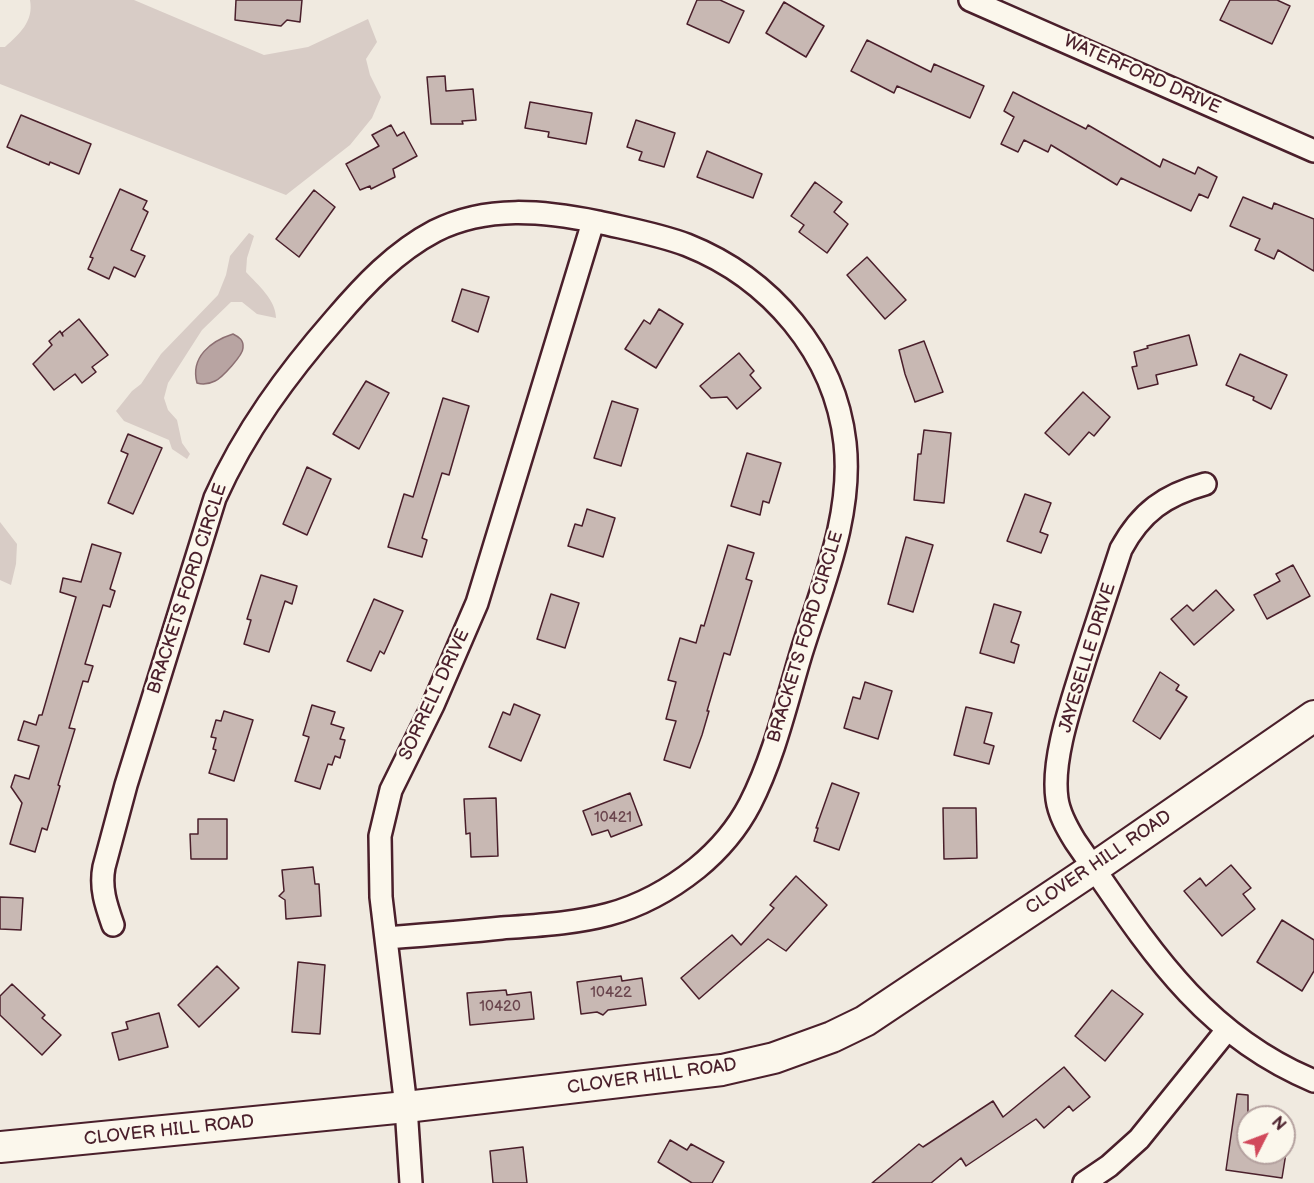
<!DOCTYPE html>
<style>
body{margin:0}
#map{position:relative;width:1314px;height:1183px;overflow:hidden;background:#f0eae0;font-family:"Balsamiq Sans",sans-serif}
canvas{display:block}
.north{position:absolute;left:1236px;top:1105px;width:60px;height:60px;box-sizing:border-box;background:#fbf7ec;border:2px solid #b4a19f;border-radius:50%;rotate:48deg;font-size:16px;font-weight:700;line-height:24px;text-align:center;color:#4a1f2b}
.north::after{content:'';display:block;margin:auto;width:21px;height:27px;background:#d1495b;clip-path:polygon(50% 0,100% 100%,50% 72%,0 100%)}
</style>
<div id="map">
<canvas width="1314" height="1183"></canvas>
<div class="north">N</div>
</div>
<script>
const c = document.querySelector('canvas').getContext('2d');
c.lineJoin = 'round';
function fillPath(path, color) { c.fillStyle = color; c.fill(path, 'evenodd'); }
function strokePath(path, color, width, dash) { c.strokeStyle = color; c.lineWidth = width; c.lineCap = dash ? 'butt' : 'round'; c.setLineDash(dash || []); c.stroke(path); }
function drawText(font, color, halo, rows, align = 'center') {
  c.font = font + ' "Balsamiq Sans",sans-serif'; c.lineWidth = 5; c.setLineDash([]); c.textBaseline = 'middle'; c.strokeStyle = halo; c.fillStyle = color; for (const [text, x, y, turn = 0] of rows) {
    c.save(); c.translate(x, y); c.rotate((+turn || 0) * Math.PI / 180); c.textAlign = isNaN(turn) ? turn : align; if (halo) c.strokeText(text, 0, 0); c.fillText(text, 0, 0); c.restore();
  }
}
fillPath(new Path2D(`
 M 30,0 L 134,0 L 264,55 L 308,47 L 368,19 L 377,42 L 366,59 L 370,75 L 381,97 L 372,118 L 350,145 L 286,195 L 0,84 L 0,47 L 5,47 C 19,34 34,22 30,0 Z
 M 249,233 L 254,236 L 247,258 L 246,272 C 258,285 276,300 276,318 L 257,314 L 242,302 L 231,302 L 202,330 L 168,383 L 164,398 L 168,410 L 177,420 L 182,443 L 190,454 L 187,459 L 172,449 L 169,440 L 124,421 L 116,411 L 132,391 L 141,384 L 161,354 L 218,295 L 226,275 L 230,256 Z
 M 0,522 L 17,544 L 16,564 L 11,585 L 0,580 Z`), '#d8ccc6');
const water = new Path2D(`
 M 233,334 C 239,337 244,340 243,348 C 243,355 222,378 215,381 C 209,384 203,385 197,383 C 190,357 211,341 233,334 Z`);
fillPath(water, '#b8a4a2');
strokePath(water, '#8c6f72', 1.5);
const building = new Path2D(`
 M 236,0 L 302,0 L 300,22 L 287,20 L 281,26 L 235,20 Z
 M 697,0 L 720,0 L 744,11 L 729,43 L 687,24 Z
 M 1230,0 L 1277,0 L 1290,6 L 1272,44 L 1220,20 Z
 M 784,2 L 824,26 L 806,57 L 766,33 Z
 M 867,40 L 931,72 L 934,64 L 984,86 L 970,118 L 897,86 L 894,93 L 851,71 Z
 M 445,76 L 446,91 L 473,89 L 476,120 L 462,121 L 463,124 L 431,124 L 427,77 Z
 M 1013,92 L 1086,129 L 1088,125 L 1160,167 L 1163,159 L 1195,174 L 1198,167 L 1217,177 L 1208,198 L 1199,194 L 1191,211 L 1121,178 L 1117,185 L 1051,145 L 1048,152 L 1024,140 L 1018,152 L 1001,144 L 1014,117 L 1004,111 Z
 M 530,102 L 592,113 L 586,144 L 548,137 L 549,132 L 525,128 Z
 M 21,115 L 91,144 L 79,174 L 50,162 L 49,165 L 7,147 Z
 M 636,120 L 675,133 L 664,167 L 639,160 L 642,152 L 627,147 Z
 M 391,125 L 397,136 L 404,132 L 417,156 L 393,169 L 395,177 L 371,189 L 370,186 L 360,190 L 346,164 L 379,146 L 372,135 Z
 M 707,151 L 762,174 L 753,198 L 697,177 Z
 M 815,182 L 842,202 L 834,212 L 848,224 L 827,253 L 799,232 L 804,225 L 791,216 Z
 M 120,189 L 147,201 L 143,209 L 148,212 L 131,250 L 145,256 L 135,277 L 114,267 L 109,279 L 88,269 L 93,258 L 90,257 Z
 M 314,190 L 335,207 L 299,257 L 276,239 Z
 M 1243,197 L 1272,209 L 1274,203 L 1314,219 L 1314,271 L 1278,250 L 1274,259 L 1255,250 L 1260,239 L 1230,226 Z
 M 867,257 L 906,300 L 885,319 L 847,275 Z
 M 462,289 L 489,297 L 478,332 L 452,321 Z
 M 659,309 L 683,324 L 656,368 L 625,349 L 644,320 L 650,324 Z
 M 79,319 L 108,355 L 92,367 L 96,372 L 82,383 L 75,374 L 54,390 L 33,364 L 52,345 L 49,341 L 60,331 L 63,336 L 62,333 Z
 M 1189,335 L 1197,365 L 1156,375 L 1158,384 L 1138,389 L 1132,367 L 1137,366 L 1134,352 L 1148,348 L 1147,346 Z
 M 924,341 L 943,392 L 915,402 L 905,374 L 899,350 Z
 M 739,353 L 754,371 L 750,375 L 761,388 L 737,409 L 727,397 L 711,398 L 700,386 Z
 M 1240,354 L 1287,375 L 1271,409 L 1253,400 L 1254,397 L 1226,385 Z
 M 366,381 L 389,393 L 359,449 L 333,434 Z
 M 1083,392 L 1110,417 L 1094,436 L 1089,432 L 1069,455 L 1045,433 Z
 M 443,398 L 469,406 L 449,475 L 442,473 L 422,538 L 427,540 L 422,557 L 388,547 L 404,494 L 413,497 Z
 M 612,401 L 638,409 L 621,466 L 594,458 Z
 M 924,430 L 951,433 L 944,503 L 914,500 L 918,454 L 921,454 Z
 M 128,434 L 162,448 L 133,514 L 108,503 L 128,454 L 121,451 Z
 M 747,453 L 781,463 L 769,503 L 763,501 L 760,515 L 731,506 Z
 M 307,467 L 331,479 L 307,535 L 283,524 Z
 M 1025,494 L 1051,503 L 1040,532 L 1048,535 L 1041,553 L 1007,541 Z
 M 587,509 L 615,518 L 603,557 L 568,546 L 575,524 L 582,526 Z
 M 906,537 L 933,545 L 913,612 L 888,604 Z
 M 92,544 L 121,553 L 110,589 L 115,591 L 110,607 L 103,605 L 85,664 L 93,666 L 88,682 L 83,681 L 69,728 L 75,729 L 58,785 L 60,786 L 47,830 L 42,828 L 35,852 L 10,844 L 22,803 L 11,787 L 15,775 L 29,779 L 39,746 L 18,740 L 24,721 L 36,725 L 39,715 L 42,715 L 76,597 L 60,592 L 63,578 L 81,582 Z
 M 728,545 L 754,553 L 746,579 L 752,581 L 730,655 L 724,653 L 707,711 L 709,711 L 702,735 L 690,768 L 664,760 L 676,721 L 666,719 L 676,682 L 668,680 L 680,638 L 696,643 L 701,625 L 704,626 Z
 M 1293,565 L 1310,596 L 1267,619 L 1254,595 L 1280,581 L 1276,574 Z
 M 261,575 L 297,586 L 292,604 L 285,601 L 269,652 L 244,644 L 251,620 L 247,619 Z
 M 1216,590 L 1234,610 L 1194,645 L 1171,619 L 1187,605 L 1193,611 Z
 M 551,594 L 579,603 L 565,648 L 537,639 Z
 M 374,599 L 403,611 L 384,654 L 380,651 L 371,671 L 347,661 Z
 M 994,604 L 1021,612 L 1011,642 L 1019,645 L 1014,663 L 980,653 Z
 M 1160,672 L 1179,685 L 1176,690 L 1187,697 L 1160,739 L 1133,721 Z
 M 865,682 L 892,691 L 878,739 L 844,728 L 853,697 L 860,699 Z
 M 514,704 L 540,715 L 521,761 L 489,747 L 503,712 L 510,715 Z
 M 312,705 L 335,712 L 331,724 L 344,728 L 340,739 L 345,740 L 340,758 L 335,756 L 332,765 L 328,764 L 320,789 L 295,781 L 309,737 L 303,735 Z
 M 966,707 L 992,713 L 984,743 L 994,746 L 989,764 L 954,755 Z
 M 224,711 L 253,720 L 234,781 L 209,773 L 216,750 L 213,749 L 216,738 L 211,737 L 216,720 L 221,721 Z
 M 832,783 L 859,793 L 839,850 L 814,841 L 818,828 L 816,828 Z
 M 630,793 L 642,825 L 611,837 L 608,830 L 592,835 L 583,811 Z
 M 496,798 L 498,856 L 471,857 L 470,833 L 466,834 L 464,799 Z
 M 943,808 L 976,808 L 977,858 L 944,859 Z
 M 198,819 L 227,819 L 227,859 L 191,859 L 190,834 L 198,834 Z
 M 1231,865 L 1251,888 L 1243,894 L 1255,909 L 1222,936 L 1184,891 L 1200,878 L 1206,886 Z
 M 313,867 L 315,884 L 319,884 L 321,916 L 286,919 L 285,900 L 279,896 L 284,891 L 282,870 Z
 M 796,876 L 827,905 L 786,951 L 768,939 L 699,999 L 681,978 L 732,935 L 741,945 L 774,908 L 770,905 Z
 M 0,897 L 23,898 L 21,930 L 0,929 Z
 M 1282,920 L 1314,940 L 1314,971 L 1302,991 L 1257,962 Z
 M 298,962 L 325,965 L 320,1034 L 292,1032 Z
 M 217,966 L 239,988 L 199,1027 L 178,1005 Z
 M 621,976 L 622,981 L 642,978 L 646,1005 L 608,1010 L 603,1015 L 597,1012 L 581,1014 L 577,982 Z
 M 12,984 L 45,1015 L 42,1018 L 61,1035 L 42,1055 L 0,1015 L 0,996 Z
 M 506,990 L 507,995 L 531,992 L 534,1019 L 470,1025 L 467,993 Z
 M 1112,990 L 1143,1014 L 1105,1061 L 1075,1036 Z
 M 159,1013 L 168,1047 L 119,1060 L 112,1033 L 128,1029 L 126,1022 Z
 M 1064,1067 L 1090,1097 L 1073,1111 L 1069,1106 L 1044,1128 L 1036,1119 L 966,1166 L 961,1158 L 931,1183 L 872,1183 L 919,1144 L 923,1147 L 993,1101 L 1003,1117 Z
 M 1237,1094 L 1248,1095 L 1248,1153 L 1286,1153 L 1282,1178 L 1226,1170 Z
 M 670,1140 L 687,1150 L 691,1144 L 724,1162 L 712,1183 L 692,1183 L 658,1162 Z
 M 523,1147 L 527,1183 L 493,1183 L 490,1151 Z`);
fillPath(building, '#c8b8b3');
strokePath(building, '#4a1f2b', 1.5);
const street = new Path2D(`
 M 970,0 L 1314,151
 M 1205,484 C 1165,495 1141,512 1121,549 C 1109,586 1097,623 1085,659 C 1073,699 1051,758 1057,799 C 1059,814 1067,828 1075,841 C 1144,940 1197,1032 1314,1081
 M 113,925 C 106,905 100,888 104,867 L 126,785 L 215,498 C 245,431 287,374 335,319 C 364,285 395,252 435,231 C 487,205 543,211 598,222 C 628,229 658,234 687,245 C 770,278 835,353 845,443 C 853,516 822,586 801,654 C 786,704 774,757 750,804 C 737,829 719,850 697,868 C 632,920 582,922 502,928 C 464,932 425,935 386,938
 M 411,1183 L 406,1107 L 381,897 L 380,836 L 391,790 L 433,705 L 477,603 L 593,222
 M 1084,1183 L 1109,1166 L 1139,1139 L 1227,1030`);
const secondary = new Path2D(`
 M 0,1147 L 406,1107 L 722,1070 L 774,1058 L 832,1037 L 865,1021 L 1094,868 L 1314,716`);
strokePath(street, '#4a1f2b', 26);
strokePath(secondary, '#4a1f2b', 34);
strokePath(street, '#fbf7ec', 21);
strokePath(secondary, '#fbf7ec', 30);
drawText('15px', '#6a454d', null, [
 ["10421",613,818],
 ["10422",611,993],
 ["10420",500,1007]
]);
drawText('18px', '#4a1f2b', '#fbf7ec', [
 ["WATERFORD DRIVE",1142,75,24],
 ["BRACKETS FORD CIRCLE",188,589,-72],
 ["BRACKETS FORD CIRCLE",806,637,-73],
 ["JAYESELLE DRIVE",1088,658,-73],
 ["SORRELL DRIVE",435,695,-65],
 ["CLOVER HILL ROAD",1099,863,-34],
 ["CLOVER HILL ROAD",652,1077,-8],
 ["CLOVER HILL ROAD",169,1131,-6]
]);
</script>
